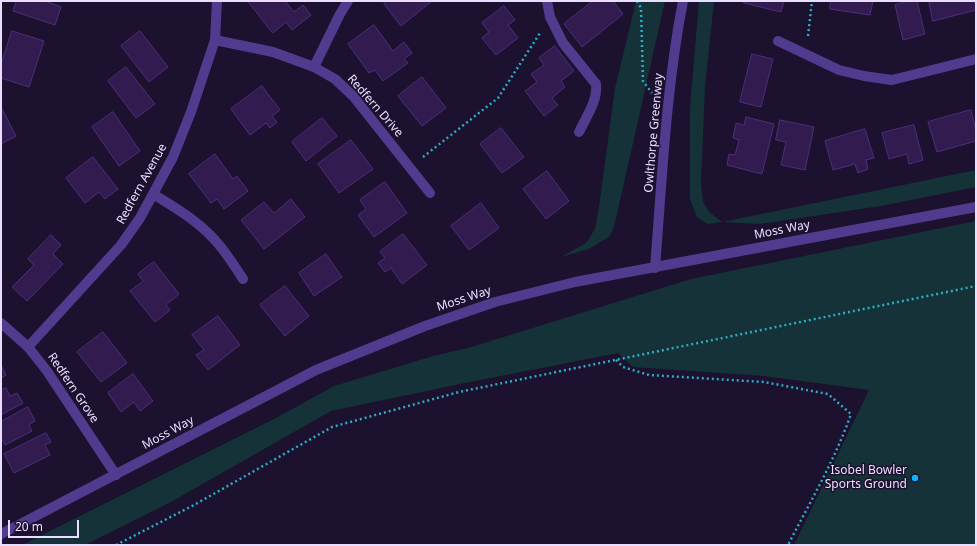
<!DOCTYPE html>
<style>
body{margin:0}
#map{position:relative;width:977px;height:546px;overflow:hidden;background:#1c112e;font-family:"Noto Sans",sans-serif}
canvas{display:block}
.frame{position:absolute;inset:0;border:2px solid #e9deff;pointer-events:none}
.scale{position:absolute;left:8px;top:520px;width:71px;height:18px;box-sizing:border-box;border:2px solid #e9deff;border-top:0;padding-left:5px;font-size:12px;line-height:14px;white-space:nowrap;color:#e9deff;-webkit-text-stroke:3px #1c112e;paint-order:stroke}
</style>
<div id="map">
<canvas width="977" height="546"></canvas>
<div class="frame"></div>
<div class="scale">20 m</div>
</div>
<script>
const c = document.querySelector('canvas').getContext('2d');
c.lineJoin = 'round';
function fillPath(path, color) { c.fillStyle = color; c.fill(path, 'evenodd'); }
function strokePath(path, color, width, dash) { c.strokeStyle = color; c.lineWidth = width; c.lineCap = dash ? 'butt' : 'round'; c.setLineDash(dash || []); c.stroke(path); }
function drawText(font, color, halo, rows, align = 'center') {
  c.font = font + ' "Noto Sans",sans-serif'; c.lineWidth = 3; c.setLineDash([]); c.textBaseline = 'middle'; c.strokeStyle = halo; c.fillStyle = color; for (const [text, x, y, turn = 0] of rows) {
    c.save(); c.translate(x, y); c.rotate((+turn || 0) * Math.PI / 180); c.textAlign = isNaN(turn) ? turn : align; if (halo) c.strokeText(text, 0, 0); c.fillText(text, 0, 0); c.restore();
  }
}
fillPath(new Path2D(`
 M 636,1 L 665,1 L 615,223 L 610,236 L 589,249 L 561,257 L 586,243 L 595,229 L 599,207 L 615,88 Z
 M 699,1 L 714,1 L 705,87 L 701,183 L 703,201 L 709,212 L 722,222 L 976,170 L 976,187 L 881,206 L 760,224 L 722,222 L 707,224 L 697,217 L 690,200 L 690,107 Z
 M 976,221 L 976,545 L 794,545 L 869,390 L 764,376 L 633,367 L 618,353 L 460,384 L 331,411 L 171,502 L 85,545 L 22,545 L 276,418 L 334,386 L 433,356 L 468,348 L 691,279 Z`), '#143238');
const building = new Path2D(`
 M 17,1 L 45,1 L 61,7 L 55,25 L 13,11 Z
 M 248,1 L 285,1 L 294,12 L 303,5 L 311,15 L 292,30 L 286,22 L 273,33 Z
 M 387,1 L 432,1 L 401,26 L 384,4 Z
 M 593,1 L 613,1 L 623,14 L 582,47 L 564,24 Z
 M 744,1 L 784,1 L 781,12 L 744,3 Z
 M 831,1 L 873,1 L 870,15 L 830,9 Z
 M 909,1 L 917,1 L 925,34 L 903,40 L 895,5 Z
 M 929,1 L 975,1 L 976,10 L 933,21 Z
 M 504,6 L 515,20 L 508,25 L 518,38 L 496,55 L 482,38 L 489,32 L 482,23 Z
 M 374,25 L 393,51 L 404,42 L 412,53 L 404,59 L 408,63 L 383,81 L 375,70 L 369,73 L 348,44 Z
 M 12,31 L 44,41 L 29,87 L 1,78 L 1,65 Z
 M 140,31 L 168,67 L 149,82 L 121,46 Z
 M 555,46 L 574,71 L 561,81 L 565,87 L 552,98 L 558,105 L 544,116 L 525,91 L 537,82 L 531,74 L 544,65 L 539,58 Z
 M 752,54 L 773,59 L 761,107 L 740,102 Z
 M 126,67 L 155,104 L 136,118 L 108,81 Z
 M 422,77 L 446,108 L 422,126 L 398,96 Z
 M 262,86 L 280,110 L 272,116 L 277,122 L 270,128 L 266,123 L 250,135 L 231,109 Z
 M 1,107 L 16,136 L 1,144 Z
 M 971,110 L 976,131 L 976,141 L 937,152 L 928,122 Z
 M 113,112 L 140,151 L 119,166 L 92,127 Z
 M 746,117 L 774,124 L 762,174 L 727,165 L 729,154 L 735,155 L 739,140 L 733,138 L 736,123 L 744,125 Z
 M 322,118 L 337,136 L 306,161 L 292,142 Z
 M 780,120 L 814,127 L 805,170 L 781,165 L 786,142 L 776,140 Z
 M 914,125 L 923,160 L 909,164 L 907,154 L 889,159 L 882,133 Z
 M 501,128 L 524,157 L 502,173 L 480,144 Z
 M 865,129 L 874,158 L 866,160 L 868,169 L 858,173 L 855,164 L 833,170 L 825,141 Z
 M 351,140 L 373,169 L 339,193 L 318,164 Z
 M 215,154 L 233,179 L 237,176 L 248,191 L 224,209 L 217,199 L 211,203 L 189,174 Z
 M 93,157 L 118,189 L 105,199 L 99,192 L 85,203 L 66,178 Z
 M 547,171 L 569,201 L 546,219 L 523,189 Z
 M 385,182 L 407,213 L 374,237 L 358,215 L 366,209 L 360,200 Z
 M 291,199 L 305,217 L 264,249 L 241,220 L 264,202 L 274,213 Z
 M 481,203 L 499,228 L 469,250 L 451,226 Z
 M 403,234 L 427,265 L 402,284 L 391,268 L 385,272 L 378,263 L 385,258 L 380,252 Z
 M 51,235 L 61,245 L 53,254 L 63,264 L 27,301 L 12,287 L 34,265 L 28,259 Z
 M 326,254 L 342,277 L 314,296 L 299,273 Z
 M 154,262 L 179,294 L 166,305 L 170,310 L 155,322 L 130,291 L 143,281 L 138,274 Z
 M 285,286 L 309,316 L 285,336 L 260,305 Z
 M 218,316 L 240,345 L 208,370 L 196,355 L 204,350 L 192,335 Z
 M 103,332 L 127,363 L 101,382 L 77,352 Z
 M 1,365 L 6,375 L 1,378 Z
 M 133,374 L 153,401 L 140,411 L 134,402 L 121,412 L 108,393 Z
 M 6,388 L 10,396 L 17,393 L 23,403 L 1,415 L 1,390 Z
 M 28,407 L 35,421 L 29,425 L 32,431 L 5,445 L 1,438 L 1,422 Z
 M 46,433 L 51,442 L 45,445 L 50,455 L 14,473 L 4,454 Z`);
fillPath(building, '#321c4f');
strokePath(building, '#4e2e7c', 1);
strokePath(new Path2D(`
 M 637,1 L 641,8 L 643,81 L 652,93
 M 808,36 L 812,1
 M 423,157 L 498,98 L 540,33
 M 616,360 L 623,367 L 649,375 L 764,382 L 828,394 L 851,414 C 835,460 810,502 788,545
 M 116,545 L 194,505 L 332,427 L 459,392 L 976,286`), '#2dadc3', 2.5, [2, 3]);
strokePath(new Path2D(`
 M 547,1 L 550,17 L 563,43 L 596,84 C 598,101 586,117 579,132
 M 215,40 L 273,52 L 314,67 L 335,79 L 353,96 L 430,193
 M 778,41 L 839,70 L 864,76 L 892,80 L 976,59
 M 314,67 L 340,14 L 348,1
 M 153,194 C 177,209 202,223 220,246 C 228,256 236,268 243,279
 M 655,268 C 662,179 666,89 683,1
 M 1,323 L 28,347 L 47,371 L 116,475
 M 28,347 L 121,245 L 140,218 L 153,194 L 173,157 L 191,112 L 215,40 L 217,1
 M 1,534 L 316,370 L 425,326 L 495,302 L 575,282 L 976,207`), '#503b8e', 10);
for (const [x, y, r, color] of [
 [915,478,4,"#0ab2ff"]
]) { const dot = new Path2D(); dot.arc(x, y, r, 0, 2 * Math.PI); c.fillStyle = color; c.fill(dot); strokePath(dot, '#1c112e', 1.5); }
drawText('12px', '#e9deff', '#1c112e', [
 ["Redfern Drive",375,106,49],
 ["Owlthorpe Greenway",654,133,-85],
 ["Redfern Avenue",142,184,-61],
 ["Moss Way",782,230,-11],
 ["Moss Way",464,299,-18],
 ["Redfern Grove",73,388,56],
 ["Moss Way",168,433,-28]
]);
drawText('12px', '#e9deff', '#1c112e', [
 ["Isobel Bowler",907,471],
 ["Sports Ground",907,485]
], 'right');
</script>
